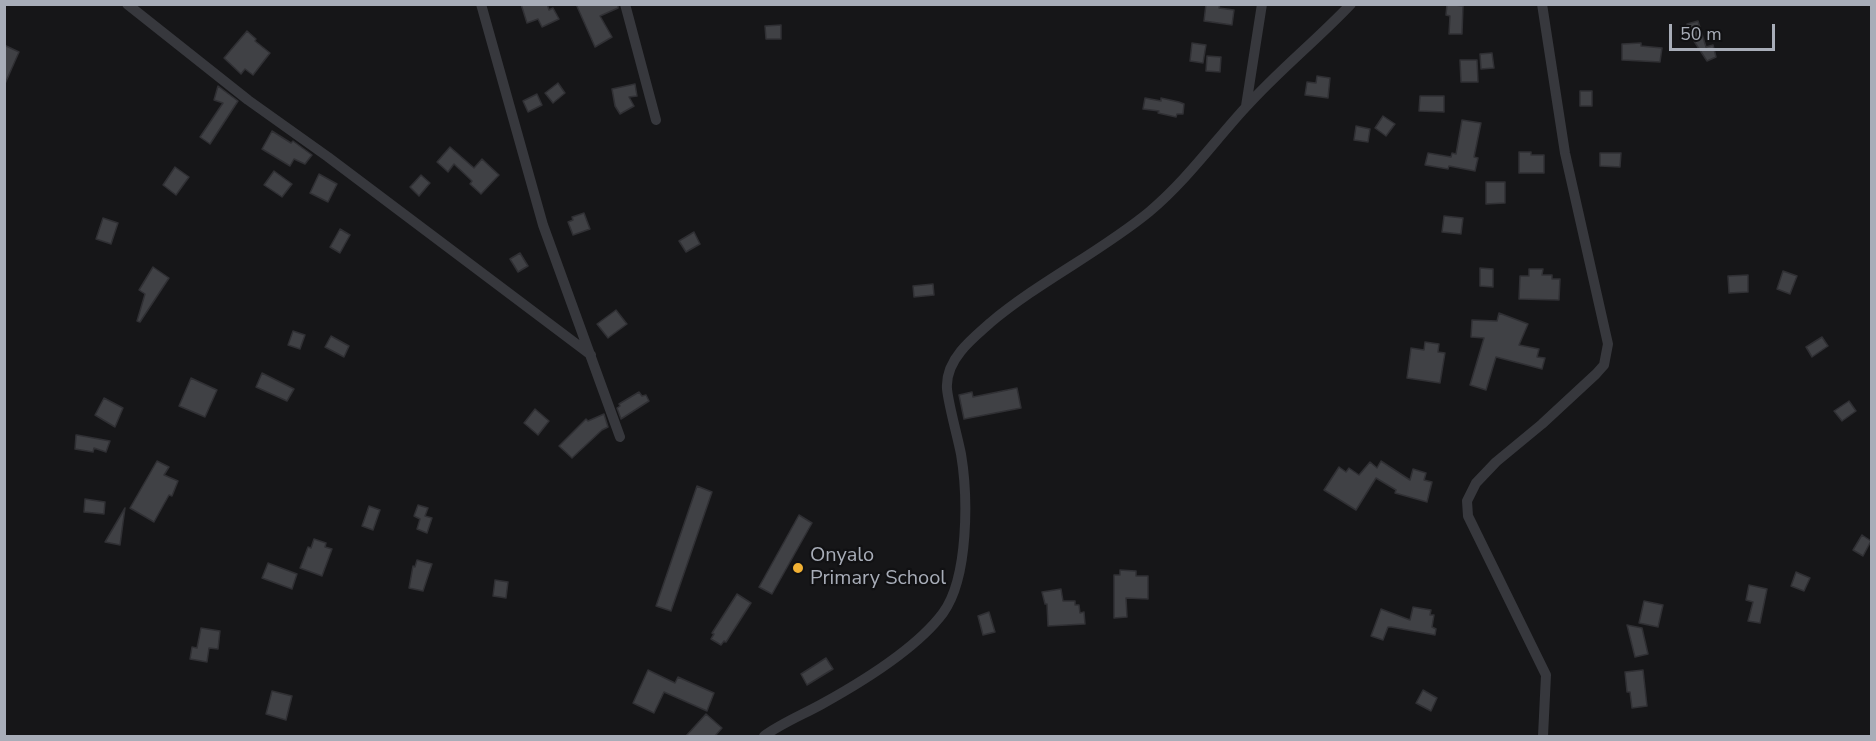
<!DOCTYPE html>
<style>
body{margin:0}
#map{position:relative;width:1876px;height:741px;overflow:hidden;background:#161618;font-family:"Nunito Sans",sans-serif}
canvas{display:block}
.frame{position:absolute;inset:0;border:6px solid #a8adb8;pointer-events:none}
.scale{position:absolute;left:1669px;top:24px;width:106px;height:27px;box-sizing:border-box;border:3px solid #a8adb8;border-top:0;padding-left:8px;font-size:18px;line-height:21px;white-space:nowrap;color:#a8adb8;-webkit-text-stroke:4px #111113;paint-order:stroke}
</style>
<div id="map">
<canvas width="1876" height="741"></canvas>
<div class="frame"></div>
<div class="scale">50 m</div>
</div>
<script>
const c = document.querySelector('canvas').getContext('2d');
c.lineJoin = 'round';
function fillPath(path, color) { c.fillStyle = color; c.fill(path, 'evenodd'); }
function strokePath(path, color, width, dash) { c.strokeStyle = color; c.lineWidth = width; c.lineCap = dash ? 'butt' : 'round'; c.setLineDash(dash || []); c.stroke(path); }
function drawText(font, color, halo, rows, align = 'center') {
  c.font = font + ' "Nunito Sans",sans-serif'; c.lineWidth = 4.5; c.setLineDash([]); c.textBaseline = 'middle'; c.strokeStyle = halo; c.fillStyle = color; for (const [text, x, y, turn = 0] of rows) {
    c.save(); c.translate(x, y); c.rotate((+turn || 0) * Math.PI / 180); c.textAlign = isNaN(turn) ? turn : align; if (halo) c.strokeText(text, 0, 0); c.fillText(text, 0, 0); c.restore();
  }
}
const building = new Path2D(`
 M 521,4 L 547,4 L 549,10 L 553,8 L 559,19 L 542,27 L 538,19 L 527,23 Z
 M 576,4 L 618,4 L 618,8 L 600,16 L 612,37 L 595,47 Z
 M 1206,4 L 1220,4 L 1219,8 L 1234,10 L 1232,25 L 1204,21 Z
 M 1447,4 L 1463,6 L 1462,34 L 1449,34 L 1450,16 L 1446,15 Z
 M 1698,21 L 1706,47 L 1713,45 L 1716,57 L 1707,61 L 1690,35 L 1687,24 Z
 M 781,25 L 781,39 L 766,39 L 765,26 Z
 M 247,31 L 256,39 L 255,41 L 270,53 L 253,75 L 245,69 L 241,74 L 224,58 Z
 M 1192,43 L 1206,45 L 1203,63 L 1190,61 Z
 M 1641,43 L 1641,46 L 1662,48 L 1660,62 L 1622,60 L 1622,44 Z
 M 4,45 L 19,52 L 4,86 Z
 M 1492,53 L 1494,68 L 1481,69 L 1480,54 Z
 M 1207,56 L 1221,57 L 1220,72 L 1206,71 Z
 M 1460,60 L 1477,60 L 1478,82 L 1461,82 Z
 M 1317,76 L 1330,78 L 1328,98 L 1305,95 L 1307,82 L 1316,83 Z
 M 558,83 L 565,93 L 553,103 L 545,93 Z
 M 635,84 L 637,96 L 629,97 L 634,106 L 620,114 L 615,106 L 612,89 Z
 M 218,86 L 238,101 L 210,144 L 200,137 L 223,103 L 214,100 Z
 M 1580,91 L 1592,91 L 1592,106 L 1580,106 Z
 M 537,94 L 542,105 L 528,112 L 523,101 Z
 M 1420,96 L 1444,96 L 1444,112 L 1419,111 Z
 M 1145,98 L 1161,101 L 1161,98 L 1179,102 L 1184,104 L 1183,114 L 1177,114 L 1176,117 L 1158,113 L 1159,111 L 1143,109 Z
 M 1383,116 L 1395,124 L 1386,136 L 1375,128 Z
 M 1462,120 L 1481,123 L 1474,157 L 1478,158 L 1475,171 L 1449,166 L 1448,169 L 1425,165 L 1428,153 L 1451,157 L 1452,153 L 1456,154 Z
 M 1356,126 L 1370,129 L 1368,142 L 1354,140 Z
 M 272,131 L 291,143 L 293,141 L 312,155 L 305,164 L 294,159 L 290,166 L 262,149 Z
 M 450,147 L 474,168 L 482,159 L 499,175 L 481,194 L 470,184 L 472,181 L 454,164 L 448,172 L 437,162 Z
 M 1519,152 L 1531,152 L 1531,155 L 1544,155 L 1544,173 L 1519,173 Z
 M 1600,153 L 1621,153 L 1620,167 L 1600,166 Z
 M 175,167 L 189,177 L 176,195 L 163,185 Z
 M 274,171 L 292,184 L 282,197 L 264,185 Z
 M 319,174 L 337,184 L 328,202 L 310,193 Z
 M 421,175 L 430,183 L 419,196 L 410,187 Z
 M 1486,182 L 1505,182 L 1505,203 L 1486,204 Z
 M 584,213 L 590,229 L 573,235 L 568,222 L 573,220 L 572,217 Z
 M 1444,216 L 1463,218 L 1461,234 L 1442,232 Z
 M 103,218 L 118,223 L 111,244 L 96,239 Z
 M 340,229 L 350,235 L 340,253 L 330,247 Z
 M 694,232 L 700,244 L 686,252 L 679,241 Z
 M 520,253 L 528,266 L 518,272 L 510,259 Z
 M 153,267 L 169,278 L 140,322 L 137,321 L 145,294 L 139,290 Z
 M 1480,268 L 1493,269 L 1493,287 L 1480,286 Z
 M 1529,269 L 1543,269 L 1542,275 L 1552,275 L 1552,279 L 1560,279 L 1559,300 L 1519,299 L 1520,276 L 1529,276 Z
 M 1783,271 L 1797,276 L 1790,294 L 1777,289 Z
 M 1748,275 L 1748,292 L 1729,293 L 1728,276 Z
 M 933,284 L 934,295 L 914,297 L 913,286 Z
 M 616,310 L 627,324 L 608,338 L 597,324 Z
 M 1499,313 L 1528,324 L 1519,345 L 1539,349 L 1537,357 L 1545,358 L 1542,369 L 1496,357 L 1486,390 L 1470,385 L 1484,338 L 1471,337 L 1472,320 L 1497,321 Z
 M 293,331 L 305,335 L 300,349 L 288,345 Z
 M 331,336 L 349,346 L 344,357 L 325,347 Z
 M 1822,337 L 1828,346 L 1812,357 L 1806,347 Z
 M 1425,342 L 1439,344 L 1438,352 L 1445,353 L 1440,383 L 1407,378 L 1411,348 L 1424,350 Z
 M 262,373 L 294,389 L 287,401 L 256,387 Z
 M 191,378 L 217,390 L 205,417 L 179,406 Z
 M 1017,388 L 1021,408 L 964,419 L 959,395 L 972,392 L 973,397 Z
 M 639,392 L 642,396 L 646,395 L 649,401 L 621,419 L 617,408 L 620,406 L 619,404 Z
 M 104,398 L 123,408 L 115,427 L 95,415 Z
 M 1849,401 L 1856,411 L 1842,421 L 1834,411 Z
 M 535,409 L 549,421 L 538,435 L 524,423 Z
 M 604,414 L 608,427 L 602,430 L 572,458 L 559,446 L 586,419 L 588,421 Z
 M 76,435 L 77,435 L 110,441 L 106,452 L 94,448 L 93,452 L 75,449 Z
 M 157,461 L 169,467 L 164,475 L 178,481 L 172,496 L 169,495 L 154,522 L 130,508 Z
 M 1381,461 L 1410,480 L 1413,469 L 1426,473 L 1424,480 L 1432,482 L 1427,502 L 1395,493 L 1396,490 L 1376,478 L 1356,510 L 1324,490 L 1339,467 L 1346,472 L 1349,468 L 1359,475 L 1370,462 L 1377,468 Z
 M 697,486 L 712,492 L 671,611 L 656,606 Z
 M 85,499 L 105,502 L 104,514 L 84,512 Z
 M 418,505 L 428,508 L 425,516 L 432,518 L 427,533 L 417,529 L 420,519 L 414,516 Z
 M 369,506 L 380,510 L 373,530 L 362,526 Z
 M 125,508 L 120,545 L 105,542 Z
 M 799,515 L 812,523 L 772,594 L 759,587 Z
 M 1862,535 L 1871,541 L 1863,556 L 1853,550 Z
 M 314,539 L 326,543 L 325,547 L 332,549 L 322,576 L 300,568 L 308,547 L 311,548 Z
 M 417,560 L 432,564 L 423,591 L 409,588 L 413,566 L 415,567 Z
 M 268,563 L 297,574 L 292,589 L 262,578 Z
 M 1120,570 L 1136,571 L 1136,576 L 1148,576 L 1148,599 L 1126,598 L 1127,617 L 1114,618 L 1114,575 L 1120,575 Z
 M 1796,572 L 1810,578 L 1804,591 L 1791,586 Z
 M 495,580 L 508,582 L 506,598 L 493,596 Z
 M 1749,585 L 1767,589 L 1760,623 L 1748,621 L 1753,602 L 1746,600 Z
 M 1061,589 L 1063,601 L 1075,601 L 1075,605 L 1079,605 L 1080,613 L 1084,612 L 1085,624 L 1048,626 L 1047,604 L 1045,604 L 1042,592 Z
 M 737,594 L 751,603 L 726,642 L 724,641 L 721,645 L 711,639 L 714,634 L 712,633 Z
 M 1644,601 L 1663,605 L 1658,627 L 1639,623 Z
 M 1413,607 L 1431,610 L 1430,615 L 1434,615 L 1432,627 L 1436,629 L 1435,635 L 1391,627 L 1388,627 L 1383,640 L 1371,636 L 1381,609 L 1410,620 Z
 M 989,612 L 995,632 L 983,635 L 978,616 Z
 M 1627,625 L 1642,628 L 1648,654 L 1635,657 Z
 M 201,628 L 220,631 L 218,649 L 209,648 L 207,662 L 190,659 L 192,647 L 197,648 Z
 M 826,658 L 833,669 L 807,685 L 801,674 Z
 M 648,670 L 675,683 L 678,677 L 714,693 L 707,711 L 664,692 L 654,713 L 633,703 Z
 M 1643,670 L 1647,706 L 1632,708 L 1630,692 L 1627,692 L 1625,672 Z
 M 1423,690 L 1437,698 L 1431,711 L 1416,703 Z
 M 272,691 L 292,696 L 286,720 L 266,714 Z
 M 706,714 L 722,728 L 715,736 L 686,736 Z`);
fillPath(building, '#404145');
strokePath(building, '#303034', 1.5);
strokePath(new Path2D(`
 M 127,4 L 248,100 L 328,157 L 591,355
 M 481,4 L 543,225 L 620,437
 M 625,4 L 656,120
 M 1542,4 L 1565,153 L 1608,344 L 1604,365 L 1596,374 L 1542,424 L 1496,462 L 1476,483 L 1467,501 L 1468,516 L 1546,675 L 1543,736
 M 1246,106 L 1262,4
 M 764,736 C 782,723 802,715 822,704 C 860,683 917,648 943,613 C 969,577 968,496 961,454 C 957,434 949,407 947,389 C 946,375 952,362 961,351 C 969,341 980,332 990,323 C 1040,281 1099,253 1149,212 C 1186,181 1213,143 1245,108 C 1278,71 1317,40 1351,4`), '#37383d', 10);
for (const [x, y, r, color] of [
 [798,568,6,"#f2b134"]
]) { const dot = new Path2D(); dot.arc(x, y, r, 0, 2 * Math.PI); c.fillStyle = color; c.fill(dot); strokePath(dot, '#111113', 2); }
drawText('20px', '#a8adb8', '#111113', [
 ["Onyalo",810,556],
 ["Primary School",810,579]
], 'left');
</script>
